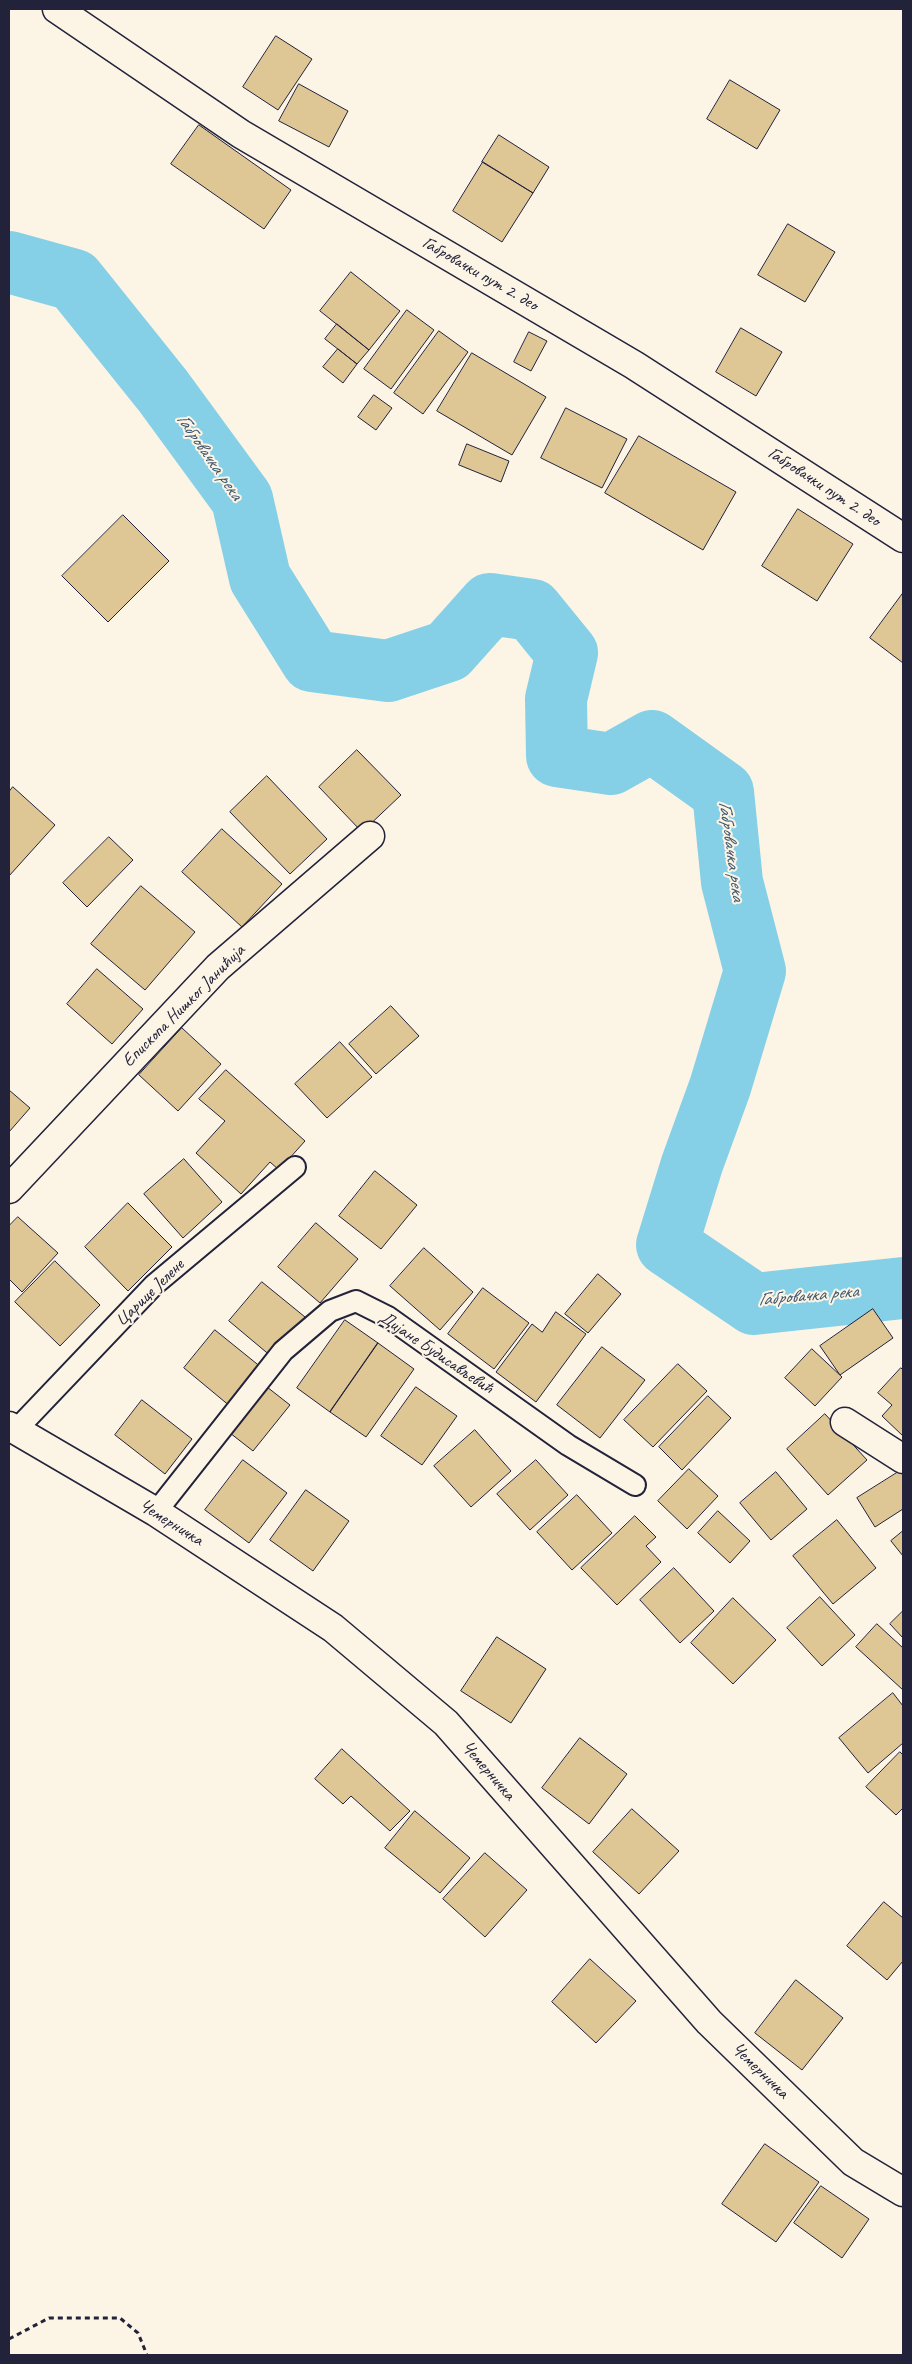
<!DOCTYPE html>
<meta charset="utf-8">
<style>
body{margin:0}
#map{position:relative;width:912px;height:2364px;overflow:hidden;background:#fcf5e5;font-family:Caveat,sans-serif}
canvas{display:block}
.frame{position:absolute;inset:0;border:10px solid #22223b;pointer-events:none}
</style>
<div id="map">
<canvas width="912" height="2364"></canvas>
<div class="frame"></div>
</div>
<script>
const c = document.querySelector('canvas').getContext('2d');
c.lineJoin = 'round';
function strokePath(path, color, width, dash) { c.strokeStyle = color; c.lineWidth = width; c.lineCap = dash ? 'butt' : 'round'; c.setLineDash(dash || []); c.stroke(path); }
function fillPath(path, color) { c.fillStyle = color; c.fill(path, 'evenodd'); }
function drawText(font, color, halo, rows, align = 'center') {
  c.font = font + ' Caveat,sans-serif'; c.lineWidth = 4; c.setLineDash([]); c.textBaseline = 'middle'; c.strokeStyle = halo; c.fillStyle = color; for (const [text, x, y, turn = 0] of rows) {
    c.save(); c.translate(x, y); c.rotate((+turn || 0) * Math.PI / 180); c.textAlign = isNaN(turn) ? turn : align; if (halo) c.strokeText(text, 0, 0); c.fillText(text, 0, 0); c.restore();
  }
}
strokePath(new Path2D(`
 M 9,262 L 74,280 L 163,391 L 242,499 L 260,578 L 312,661 L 388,671 L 448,651 L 490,604 L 532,610 L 567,653 L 556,699 L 557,756 L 611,764 L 652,741 L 723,792 L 732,882 L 755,971 L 720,1087 L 692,1164 L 667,1245 L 754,1304 L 903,1288`), '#86d0e7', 62);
const building = new Path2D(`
 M 276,36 L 312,59 L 278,110 L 243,87 Z
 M 730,80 L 780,110 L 757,149 L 707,119 Z
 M 299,84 L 348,111 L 329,147 L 279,121 Z
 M 199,125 L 291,190 L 264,229 L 171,164 Z
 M 499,135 L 549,167 L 533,193 L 482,162 Z
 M 483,162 L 533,193 L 502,242 L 453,211 Z
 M 788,224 L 835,252 L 805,302 L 758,275 Z
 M 351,272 L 400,311 L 369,350 L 320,311 Z
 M 407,310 L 434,330 L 391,389 L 364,369 Z
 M 337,324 L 369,350 L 357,364 L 325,339 Z
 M 741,328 L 782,352 L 756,396 L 716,372 Z
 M 439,331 L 468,352 L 423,414 L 394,393 Z
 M 529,332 L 547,341 L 531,371 L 514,362 Z
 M 338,349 L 357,364 L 343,383 L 323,367 Z
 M 472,353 L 546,397 L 512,455 L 437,411 Z
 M 374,395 L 392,408 L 376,430 L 358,417 Z
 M 566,408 L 627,439 L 602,488 L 541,458 Z
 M 639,436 L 736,492 L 703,550 L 605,493 Z
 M 467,444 L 509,461 L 501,482 L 459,465 Z
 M 798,509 L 853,544 L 817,601 L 762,566 Z
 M 123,515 L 169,561 L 108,622 L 62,576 Z
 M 903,593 L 903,663 L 870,638 Z
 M 357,750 L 401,795 L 362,832 L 319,787 Z
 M 267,776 L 327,839 L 290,874 L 230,812 Z
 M 13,787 L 55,825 L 9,876 L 9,792 Z
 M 222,829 L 282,884 L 242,927 L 182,872 Z
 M 109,837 L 133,860 L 87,907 L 63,883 Z
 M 141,886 L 195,932 L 145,990 L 91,944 Z
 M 97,969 L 143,1009 L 112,1044 L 67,1004 Z
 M 391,1006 L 419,1036 L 376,1074 L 349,1044 Z
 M 182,1028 L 221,1064 L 178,1111 L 139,1075 Z
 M 340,1042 L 372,1077 L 327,1118 L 295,1084 Z
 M 226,1070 L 305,1141 L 279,1170 L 270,1162 L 241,1194 L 196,1153 L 225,1121 L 199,1099 Z
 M 9,1090 L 30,1108 L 9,1132 Z
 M 184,1159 L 222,1202 L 183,1238 L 144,1194 Z
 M 375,1171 L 417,1205 L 381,1249 L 339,1216 Z
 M 128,1203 L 172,1247 L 128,1291 L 85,1247 Z
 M 18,1217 L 58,1253 L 22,1292 L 9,1279 L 9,1226 Z
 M 316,1223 L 358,1259 L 320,1303 L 278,1267 Z
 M 424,1248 L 473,1292 L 440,1330 L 390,1286 Z
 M 55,1261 L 100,1305 L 60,1346 L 15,1302 Z
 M 598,1274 L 621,1294 L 588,1333 L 565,1314 Z
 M 262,1282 L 305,1317 L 272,1357 L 229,1321 Z
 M 483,1288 L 529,1323 L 494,1369 L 448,1334 Z
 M 873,1309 L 893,1338 L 840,1375 L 820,1346 Z
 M 556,1312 L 586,1334 L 536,1402 L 496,1372 L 532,1324 L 542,1332 Z
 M 345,1320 L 378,1343 L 330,1412 L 297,1388 Z
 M 215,1330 L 262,1368 L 231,1407 L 184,1368 Z
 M 378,1343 L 414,1369 L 366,1437 L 330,1412 Z
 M 602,1347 L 645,1380 L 600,1438 L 557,1405 Z
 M 812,1349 L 842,1377 L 815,1406 L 785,1378 Z
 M 678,1364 L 707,1391 L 653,1447 L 624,1420 Z
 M 901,1368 L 903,1370 L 903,1436 L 882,1416 L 892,1405 L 878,1393 Z
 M 267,1387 L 290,1405 L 253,1451 L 230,1433 Z
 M 416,1387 L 457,1416 L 422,1465 L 381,1436 Z
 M 708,1396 L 731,1418 L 682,1470 L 659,1447 Z
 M 142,1400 L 192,1439 L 165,1474 L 115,1435 Z
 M 825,1414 L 867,1460 L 828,1495 L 787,1449 Z
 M 475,1430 L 511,1471 L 471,1507 L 434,1466 Z
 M 243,1460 L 287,1493 L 249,1543 L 205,1510 Z
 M 536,1460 L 568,1495 L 530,1530 L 497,1494 Z
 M 689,1469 L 718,1496 L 687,1529 L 658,1501 Z
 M 903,1469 L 903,1509 L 875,1527 L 857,1498 Z
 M 776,1472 L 807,1509 L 771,1540 L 740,1503 Z
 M 306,1490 L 349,1521 L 313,1571 L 270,1540 Z
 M 577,1495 L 612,1533 L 572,1570 L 537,1532 Z
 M 718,1511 L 750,1541 L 730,1563 L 698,1533 Z
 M 635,1516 L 656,1537 L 646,1546 L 661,1562 L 617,1605 L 581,1568 Z
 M 837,1520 L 876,1568 L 833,1604 L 793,1556 Z
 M 903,1531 L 903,1556 L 891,1541 Z
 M 674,1568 L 714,1611 L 680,1643 L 640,1600 Z
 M 820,1597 L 855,1635 L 822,1666 L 787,1628 Z
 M 733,1598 L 776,1640 L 733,1684 L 691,1643 Z
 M 903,1611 L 903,1638 L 890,1624 Z
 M 877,1624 L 903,1648 L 903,1690 L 856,1647 Z
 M 497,1637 L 546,1669 L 511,1723 L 461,1691 Z
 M 893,1693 L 903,1706 L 903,1743 L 868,1773 L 839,1738 Z
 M 580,1738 L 627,1774 L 589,1824 L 542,1788 Z
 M 342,1749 L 410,1811 L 390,1831 L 351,1796 L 343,1804 L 315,1779 Z
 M 900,1752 L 903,1755 L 903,1808 L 896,1815 L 866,1787 Z
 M 632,1809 L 679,1851 L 639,1894 L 593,1852 Z
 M 415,1811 L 470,1858 L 440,1893 L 385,1848 Z
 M 485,1853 L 527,1890 L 485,1937 L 443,1899 Z
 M 884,1902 L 903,1918 L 903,1961 L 887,1980 L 847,1946 Z
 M 590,1959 L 636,2001 L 596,2043 L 552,2002 Z
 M 796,1980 L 843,2018 L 802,2070 L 755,2033 Z
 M 765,2144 L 819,2182 L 776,2242 L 722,2204 Z
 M 821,2186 L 869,2219 L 842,2258 L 794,2223 Z`);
fillPath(building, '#dfc695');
strokePath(building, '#22223b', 1);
const lane = new Path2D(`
 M 16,1430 L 154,1285 L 295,1167
 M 156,1512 L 283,1351 L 330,1311 L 356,1301 L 388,1317 L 568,1445 L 635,1485`);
const street = new Path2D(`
 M 57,9 L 241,134 L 634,365 L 903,538
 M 9,1189 L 218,967 L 370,836
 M 845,1422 L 903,1459
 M 9,1426 L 156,1512 L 333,1628 L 446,1723 L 709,2022 L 853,2162 L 903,2192`);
strokePath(lane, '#22223b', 24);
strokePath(street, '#22223b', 31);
strokePath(new Path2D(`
 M 9,2339 L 49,2318 L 120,2318 L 138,2333 L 147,2355`), '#22223b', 3, [5, 4]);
strokePath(lane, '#fcf5e5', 20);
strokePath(street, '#fcf5e5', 28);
drawText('18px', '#22223b', '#fcf5e5', [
 ["Габровачки пут 2. део",480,274,30],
 ["Габровачки пут 2. део",824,487,33],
 ["Епископа Нишког Јанићија",184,1006,-45],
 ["Царице Јелене",150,1293,-44],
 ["Дијане Будисављевић",436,1353,34],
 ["Чемерничка",171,1523,32],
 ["Чемерничка",488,1771,49],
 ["Чемерничка",760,2071,44]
]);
drawText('italic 19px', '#40566f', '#fcf5e5', [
 ["Габровачка река",209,457,55],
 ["Габровачка река",731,851,82],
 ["Габровачка река",808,1296,-5]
]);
</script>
